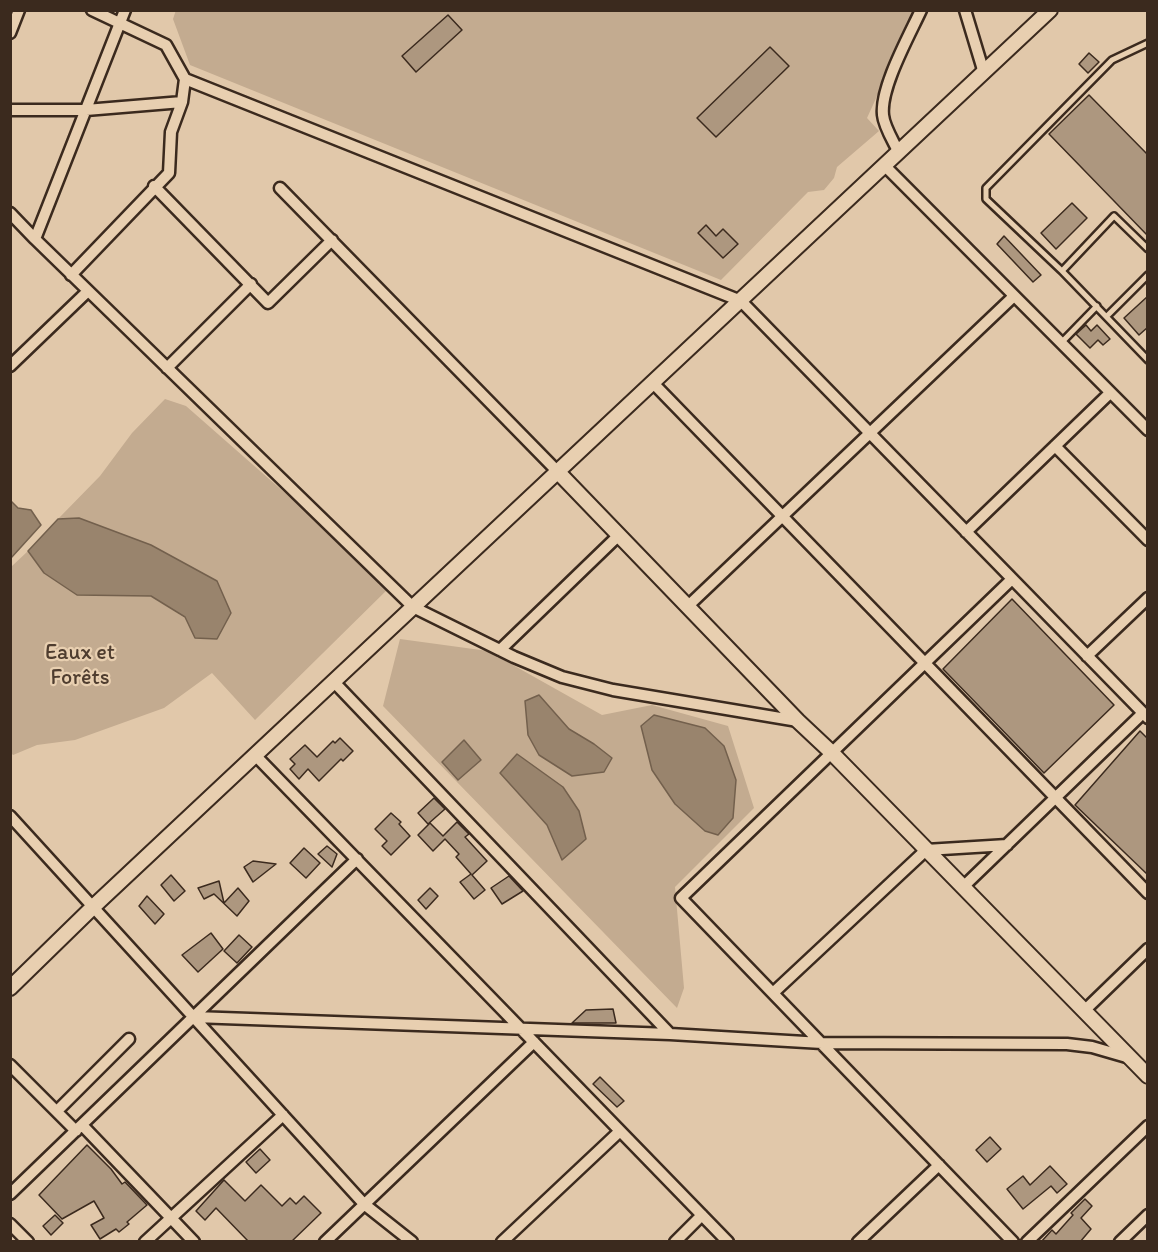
<!DOCTYPE html>
<meta charset="utf-8">
<style>
body{margin:0}
#map{position:relative;width:1158px;height:1252px;overflow:hidden;background:#e1c8aa;font-family:Itim,sans-serif}
canvas{display:block}
.frame{position:absolute;inset:0;border:12px solid #3b2a1e;pointer-events:none}
</style>
<div id="map">
<canvas width="1158" height="1252"></canvas>
<div class="frame"></div>
</div>
<script>
const c = document.querySelector('canvas').getContext('2d');
c.lineJoin = 'round';
function fillPath(path, color) { c.fillStyle = color; c.fill(path, 'evenodd'); }
function strokePath(path, color, width, dash) { c.strokeStyle = color; c.lineWidth = width; c.lineCap = dash ? 'butt' : 'round'; c.setLineDash(dash || []); c.stroke(path); }
function drawText(font, color, halo, rows, align = 'center') {
  c.font = font + ' Itim,sans-serif'; c.lineWidth = 4.5; c.setLineDash([]); c.textBaseline = 'middle'; c.strokeStyle = halo; c.fillStyle = color; for (const [text, x, y, turn = 0] of rows) {
    c.save(); c.translate(x, y); c.rotate((+turn || 0) * Math.PI / 180); c.textAlign = isNaN(turn) ? turn : align; if (halo) c.strokeText(text, 0, 0); c.fillText(text, 0, 0); c.restore();
  }
}
fillPath(new Path2D(`
 M 176,10 L 916,11 L 867,118 L 879,131 L 837,167 L 834,178 L 824,190 L 808,192 L 721,280 L 190,65 L 173,19 Z
 M 165,399 L 186,406 L 391,586 L 255,720 L 212,673 L 164,708 L 75,740 L 37,745 L 13,755 L 11,753 L 11,567 L 28,551 L 44,573 L 77,595 L 151,596 L 217,639 L 79,518 L 58,519 L 100,476 L 132,433 Z
 M 400,639 L 488,651 L 602,715 L 652,705 L 728,726 L 754,808 L 675,887 L 684,988 L 677,1008 L 383,706 Z`), '#c3ab90');
const water = new Path2D(`
 M 10,500 L 18,508 L 31,510 L 41,525 L 11,558 Z
 M 79,518 L 151,545 L 217,581 L 231,613 L 217,639 L 195,638 L 185,617 L 151,596 L 77,595 L 44,573 L 28,551 L 58,519 Z
 M 539,695 L 569,729 L 594,744 L 612,758 L 604,772 L 572,776 L 539,755 L 528,735 L 525,701 Z
 M 654,715 L 705,728 L 724,746 L 736,780 L 733,818 L 718,835 L 705,831 L 675,804 L 652,770 L 641,726 Z
 M 464,740 L 481,760 L 458,780 L 442,762 Z
 M 517,754 L 563,787 L 579,811 L 586,839 L 562,860 L 547,825 L 500,773 Z`);
fillPath(water, '#99846d');
strokePath(water, '#73604d', 1.5);
const building = new Path2D(`
 M 448,15 L 462,30 L 416,72 L 402,56 Z
 M 770,47 L 789,66 L 716,137 L 697,118 Z
 M 1089,53 L 1099,62 L 1088,73 L 1079,64 Z
 M 1089,95 L 1148,155 L 1148,236 L 1049,134 Z
 M 1072,203 L 1087,218 L 1056,249 L 1041,233 Z
 M 706,225 L 716,236 L 723,229 L 738,244 L 723,258 L 698,233 Z
 M 1004,236 L 1041,275 L 1033,282 L 997,244 Z
 M 1148,296 L 1148,327 L 1139,335 L 1124,318 Z
 M 1086,325 L 1091,331 L 1097,325 L 1110,339 L 1103,345 L 1098,340 L 1090,348 L 1076,334 Z
 M 1012,599 L 1114,705 L 1044,773 L 943,669 Z
 M 1140,731 L 1148,739 L 1148,875 L 1075,805 Z
 M 340,738 L 353,751 L 343,761 L 341,759 L 319,781 L 308,769 L 299,779 L 290,769 L 295,764 L 290,759 L 305,745 L 317,757 L 333,741 L 335,743 Z
 M 434,798 L 445,809 L 428,824 L 418,813 Z
 M 391,813 L 401,822 L 399,824 L 410,836 L 391,855 L 382,846 L 387,841 L 375,829 Z
 M 457,822 L 469,834 L 465,837 L 487,861 L 472,875 L 485,890 L 474,899 L 460,882 L 471,874 L 456,857 L 459,854 L 445,839 L 433,851 L 418,835 L 430,823 L 443,836 Z
 M 327,846 L 337,854 L 332,867 L 318,854 Z
 M 304,848 L 320,863 L 306,878 L 290,863 Z
 M 253,861 L 276,864 L 253,882 L 244,867 Z
 M 171,875 L 185,891 L 174,901 L 161,885 Z
 M 509,876 L 523,891 L 502,904 L 491,888 Z
 M 219,881 L 224,903 L 238,888 L 249,901 L 237,916 L 214,894 L 204,899 L 198,888 Z
 M 430,888 L 438,896 L 426,909 L 418,900 Z
 M 147,896 L 164,914 L 155,924 L 139,906 Z
 M 211,933 L 223,949 L 198,972 L 182,955 Z
 M 239,935 L 252,947 L 237,963 L 224,951 Z
 M 613,1009 L 616,1023 L 572,1023 L 586,1010 Z
 M 600,1077 L 624,1101 L 617,1107 L 593,1084 Z
 M 990,1137 L 1001,1149 L 987,1162 L 976,1150 Z
 M 87,1145 L 111,1169 L 122,1184 L 125,1182 L 147,1205 L 127,1222 L 129,1224 L 119,1232 L 116,1229 L 100,1239 L 91,1225 L 104,1218 L 94,1201 L 62,1219 L 39,1195 Z
 M 260,1149 L 270,1160 L 256,1173 L 246,1162 Z
 M 1050,1166 L 1067,1184 L 1057,1193 L 1051,1186 L 1023,1209 L 1007,1189 L 1023,1176 L 1030,1185 Z
 M 224,1180 L 245,1201 L 261,1185 L 282,1206 L 290,1198 L 296,1204 L 304,1196 L 321,1213 L 291,1242 L 249,1242 L 216,1208 L 205,1220 L 196,1211 Z
 M 1085,1199 L 1092,1206 L 1081,1218 L 1091,1229 L 1080,1242 L 1041,1242 L 1052,1230 L 1056,1234 L 1073,1215 L 1071,1213 Z
 M 55,1215 L 63,1223 L 51,1235 L 43,1226 Z`);
fillPath(building, '#ad977f');
strokePath(building, '#3b2a1e', 1.5);
const lane = new Path2D(`
 M 1148,43 L 1112,60 L 986,188 L 986,199 L 1062,271 L 1148,360
 M 1062,271 L 1114,216 L 1148,249
 M 1107,316 L 1148,275
 M 1061,343 L 1097,306`);
const street = new Path2D(`
 M 965,10 L 984,73
 M 10,33 L 19,10
 M 185,79 L 741,301 L 1148,718
 M 10,110 L 86,110 L 182,102
 M 899,153 C 894,142 884,127 883,115 C 880,88 909,36 921,10
 M 885,166 L 1148,430
 M 154,186 L 268,303 L 332,240
 M 280,188 L 558,472
 M 10,213 L 35,239 L 413,607 L 514,657 L 562,677 L 613,690 L 798,721
 M 35,239 L 125,10
 M 71,275 L 169,173 L 171,132 L 182,102 L 185,79 L 166,45 L 92,10
 M 10,366 L 88,291
 M 167,368 L 251,284
 M 653,383 L 1148,893
 M 1055,446 L 1148,540
 M 966,532 L 1110,393
 M 1012,579 L 681,898 L 1013,1242
 M 688,606 L 1014,296
 M 500,650 L 619,535
 M 1087,656 L 1148,598
 M 334,682 L 670,1034
 M 255,755 L 728,1242
 M 10,816 L 364,1204 L 412,1242
 M 963,887 L 1143,713
 M 773,993 L 926,850 L 1007,845
 M 1084,1011 L 1148,949
 M 194,1017 L 670,1034 L 822,1043 L 1067,1044 L 1092,1047 L 1130,1058
 M 10,1065 L 76,1131
 M 57,1111 L 129,1039
 M 82,1125 L 194,1242
 M 10,1194 L 357,859
 M 10,1224 L 28,1242
 M 145,1242 L 283,1115
 M 325,1242 L 534,1042
 M 502,1242 L 620,1131
 M 675,1242 L 702,1215
 M 858,1242 L 939,1165
 M 1027,1242 L 1148,1126
 M 1120,1242 L 1148,1215`);
const secondary = new Path2D(`
 M 558,472 L 798,721 L 831,752 L 1148,1076
 M 10,988 L 93,907 L 1050,10`);
strokePath(lane, '#3b2a1e', 10);
strokePath(street, '#3b2a1e', 15);
strokePath(secondary, '#3b2a1e', 18);
strokePath(lane, '#e8cfb0', 5);
strokePath(street, '#e8cfb0', 10);
strokePath(secondary, '#e8cfb0', 14);
drawText('22px', '#4f3d2f', '#e8cfb0', [
 ["Eaux et",80,653],
 ["Forêts",80,678]
]);
</script>
